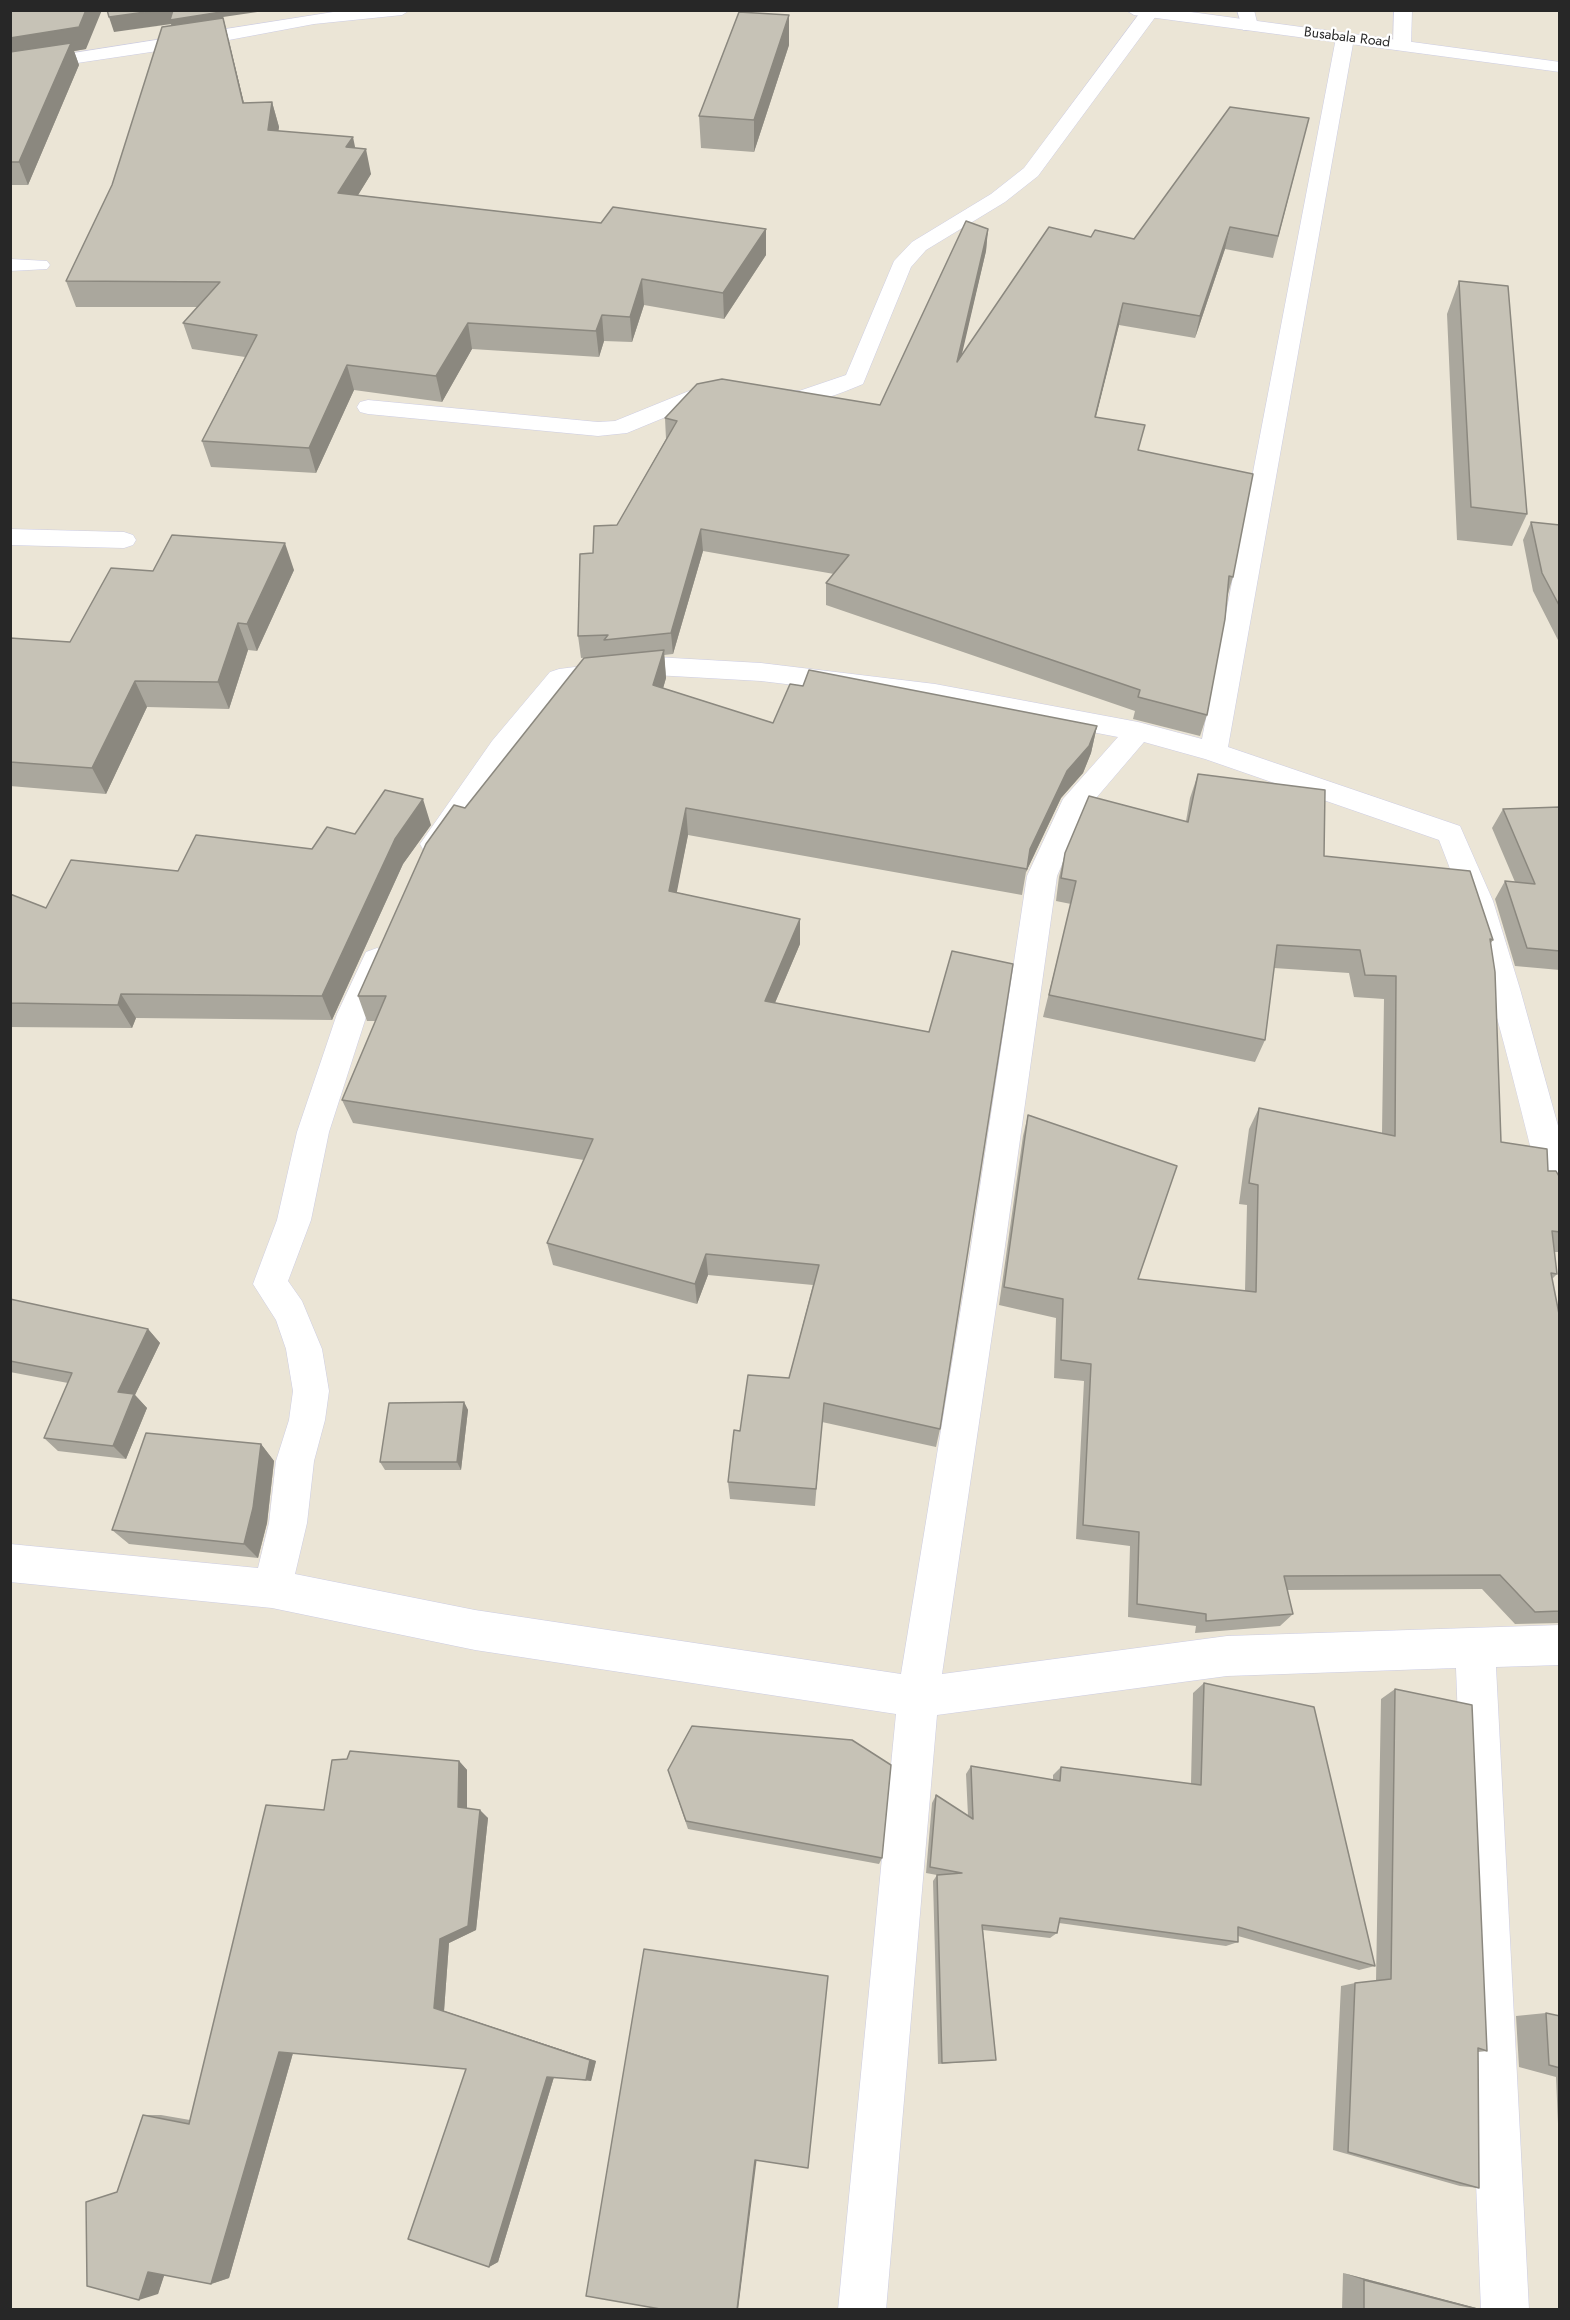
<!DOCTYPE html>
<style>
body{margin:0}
#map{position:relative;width:1570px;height:2320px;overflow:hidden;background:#ebe5d6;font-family:Jost,sans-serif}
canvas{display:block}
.frame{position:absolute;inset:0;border:12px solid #272727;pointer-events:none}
</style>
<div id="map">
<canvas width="1570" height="2320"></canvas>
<div class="frame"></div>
</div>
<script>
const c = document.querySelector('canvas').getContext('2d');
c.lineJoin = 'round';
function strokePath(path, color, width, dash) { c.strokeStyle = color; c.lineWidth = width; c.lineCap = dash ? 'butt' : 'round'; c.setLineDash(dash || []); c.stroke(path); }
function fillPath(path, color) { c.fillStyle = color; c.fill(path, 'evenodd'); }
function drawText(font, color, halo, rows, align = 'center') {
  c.font = font + ' Jost,sans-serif'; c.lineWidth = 4.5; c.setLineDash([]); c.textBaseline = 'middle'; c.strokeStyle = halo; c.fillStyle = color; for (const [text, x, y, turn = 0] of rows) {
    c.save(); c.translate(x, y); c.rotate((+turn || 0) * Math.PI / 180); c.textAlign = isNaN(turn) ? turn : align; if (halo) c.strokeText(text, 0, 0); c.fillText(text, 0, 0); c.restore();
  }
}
const street = new Path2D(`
 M 346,10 L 410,10 L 402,15 L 314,24 L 218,42 L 10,73 L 10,63 Z
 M 1142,10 L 1159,12 L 1038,176 L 1005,202 L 926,250 L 911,267 L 863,384 C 827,399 801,409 762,400 L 759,395 L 762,390 L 770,388 L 799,391 L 846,375 L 894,261 L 912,242 L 991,194 L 1024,168 Z
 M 1237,10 L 1254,10 L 1258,26 L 1255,30 L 1243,30 Z
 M 1394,10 L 1412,10 L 1411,46 L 1408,50 L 1396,50 L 1393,46 Z
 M 1345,33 L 1351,34 L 1354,38 L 1228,747 L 1460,826 L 1493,901 L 1520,989 L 1560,1133 L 1560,1210 L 1548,1206 L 1543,1196 C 1512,1076 1485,955 1439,840 L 1205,759 L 1144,742 L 1085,811 L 1057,876 L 1004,1253 L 942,1674 L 1227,1636 L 1560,1625 L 1560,1665 L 1496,1667 L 1529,2310 L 1481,2310 L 1456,1668 L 1227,1676 L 937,1715 L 886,2310 L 838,2310 L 896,1714 L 475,1650 L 272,1608 L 10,1582 L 10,1544 L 258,1568 L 269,1523 L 276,1461 L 289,1420 L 293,1391 L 286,1349 L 276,1320 L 253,1284 L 277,1220 L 297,1132 L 337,1014 L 366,952 L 377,948 L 388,952 L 392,960 L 367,1014 L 329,1132 L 311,1220 L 288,1281 L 302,1301 L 322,1349 L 329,1391 L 325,1420 L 314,1461 L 307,1523 L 295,1574 L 475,1610 L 901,1674 L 970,1253 L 1027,876 L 1063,799 L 1118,737 L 935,702 L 761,681 L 655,675 L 567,686 L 512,755 L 444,851 L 434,855 L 424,851 L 420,844 L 492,741 L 550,672 L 559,669 L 655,657 L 761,663 L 935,684 L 1138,722 L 1202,739 L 1336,38 L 1339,34 Z
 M 10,259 L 47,261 L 50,265 L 47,269 L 10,271 Z
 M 722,385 L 730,387 L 733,392 L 730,397 L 702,402 L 627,433 L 598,436 L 368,414 L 360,412 L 357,407 L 360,402 L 368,400 L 598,422 L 615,421 L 689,391 Z
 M 10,529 L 124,532 L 133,535 L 136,540 L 133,545 L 124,548 L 10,545 Z`);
const secondary = new Path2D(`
 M 1126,10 L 1176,10 L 1560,62 L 1560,72 L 1134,15 Z`);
strokePath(street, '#cccce2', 1);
strokePath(secondary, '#cccce2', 1);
fillPath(street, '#fff');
fillPath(secondary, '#fff');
fillPath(new Path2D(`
 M 10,10 L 86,49 L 74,51 L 79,65 L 28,185 L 10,185 Z
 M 789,15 L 789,45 L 754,152 L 701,148 L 699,116 Z
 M 223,17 L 244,103 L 272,102 L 279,127 L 278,131 L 355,148 L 371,174 L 358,195 L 601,223 L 766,229 L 766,255 L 724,319 L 644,305 L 632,342 L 604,341 L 599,357 L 472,349 L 442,402 L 354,390 L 316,473 L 211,467 L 202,441 L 245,357 L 192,349 L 183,323 L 197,307 L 76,307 L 66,281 L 112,185 L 172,26 L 171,24 L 114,32 Z
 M 1309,118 L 1273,258 L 1225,249 L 1195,338 L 1119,325 L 1096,417 L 1139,450 L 1233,577 L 1227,597 L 1207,715 L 1200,736 L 1133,719 L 1135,711 L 826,605 L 826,583 L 834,574 L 703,551 L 673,654 L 664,655 L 666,678 L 663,688 L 773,723 L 803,686 L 1097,726 L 1091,753 L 1083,773 L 1061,798 L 1026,872 L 1022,895 L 688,835 L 676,893 L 800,944 L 775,1003 L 940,1429 L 936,1447 L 822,1422 L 815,1506 L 730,1499 L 728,1482 L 740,1431 L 789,1378 L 813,1285 L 708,1275 L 697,1304 L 553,1265 L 547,1243 L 584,1160 L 353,1123 L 342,1100 L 376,1021 L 367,1021 L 358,996 L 465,808 L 591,657 L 581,658 L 578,636 L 593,553 L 617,525 L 666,439 L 665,418 L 880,405 L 988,229 L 986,251 L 961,355 L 1091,237 L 1134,239 Z
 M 1459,281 L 1527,514 L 1512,546 L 1457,540 L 1447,314 Z
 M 1531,522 L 1560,525 L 1560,644 L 1533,591 L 1523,540 Z
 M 294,570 L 257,651 L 248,650 L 229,709 L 147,707 L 106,794 L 10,786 L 10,638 L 70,642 L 153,571 Z
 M 1198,774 L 1324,856 L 1493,940 L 1491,943 L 1501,1142 L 1560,1178 L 1560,1252 L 1554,1252 L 1557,1274 L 1552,1279 L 1560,1319 L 1560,1623 L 1515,1624 L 1482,1589 L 1287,1590 L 1293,1614 L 1280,1626 L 1195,1633 L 1196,1626 L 1128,1617 L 1130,1546 L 1076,1539 L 1084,1381 L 1054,1378 L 1056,1318 L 999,1305 L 1023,1136 L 1028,1115 L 1138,1279 L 1245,1291 L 1247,1205 L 1239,1204 L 1249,1129 L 1259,1108 L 1382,1133 L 1384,999 L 1354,997 L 1349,973 L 1274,968 L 1265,1040 L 1255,1062 L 1043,1017 L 1071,904 L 1056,901 L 1059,877 L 1065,853 L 1186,821 L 1190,798 Z
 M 1560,807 L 1560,970 L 1515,966 L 1495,899 L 1505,881 L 1515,882 L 1492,828 L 1503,809 Z
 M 431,825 L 403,864 L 332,1020 L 136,1018 L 132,1028 L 10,1027 L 10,894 L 46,908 L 178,871 L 312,849 L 355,834 Z
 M 10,1299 L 148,1329 L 160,1343 L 135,1395 L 147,1408 L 126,1459 L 58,1451 L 44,1438 L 68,1383 L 10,1372 Z
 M 464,1402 L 468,1410 L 461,1470 L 385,1470 L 380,1462 Z
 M 261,1444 L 274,1461 L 267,1523 L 258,1558 L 129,1544 L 112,1530 Z
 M 1204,1683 L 1375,1966 L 1359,1970 L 1238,1936 L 1238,1942 L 1226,1946 L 1059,1923 L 1057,1933 L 1050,1938 L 983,1930 L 996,2060 L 938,2064 L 933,1881 L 937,1875 L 926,1873 L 932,1803 L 936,1795 L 968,1816 L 966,1774 L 971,1766 L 1053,1780 L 1053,1775 L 1061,1767 L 1191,1784 L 1193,1693 Z
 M 1395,1689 L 1487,2051 L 1478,2052 L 1479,2188 L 1460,2186 L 1333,2150 L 1341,1986 L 1355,1983 L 1376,1981 L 1381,1699 Z
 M 459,1761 L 467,1770 L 467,1808 L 488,1818 L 476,1930 L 449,1943 L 444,2011 L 596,2061 L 591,2081 L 554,2077 L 498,2262 L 489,2267 L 466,2069 L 293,2053 L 229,2278 L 211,2284 L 164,2275 L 158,2294 L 117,2192 L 143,2115 L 161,2115 L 190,2120 L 324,1810 Z
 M 668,1770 L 882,1858 L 879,1864 L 688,1829 Z
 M 1546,2013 L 1560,2016 L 1560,2170 L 1556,2077 L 1519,2067 L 1516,2016 Z
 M 1343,2273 L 1484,2310 L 1342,2310 Z`), '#aaa79d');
fillPath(new Path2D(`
 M 86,10 L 102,10 L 86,49 L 74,51 L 79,65 L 28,185 L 19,162 L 10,61 L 10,38 Z
 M 160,10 L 271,10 L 223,17 L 250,128 L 175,35 L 171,24 L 114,32 L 109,17 Z
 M 789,15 L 789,45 L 754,152 L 754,120 Z
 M 272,102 L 279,127 L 275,155 L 268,130 Z
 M 353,137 L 358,161 L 366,149 L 371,174 L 344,218 L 338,193 L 346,147 Z
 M 1230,227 L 1225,249 L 1195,338 L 1200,316 Z
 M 766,229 L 766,255 L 724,319 L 723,293 Z
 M 988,229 L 986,251 L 955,384 L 957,362 Z
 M 642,279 L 644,305 L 632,342 L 630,317 Z
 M 1123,303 L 1119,325 L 1090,439 L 1095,417 Z
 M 602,315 L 604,341 L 599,357 L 596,331 Z
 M 468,323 L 472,349 L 442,402 L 436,376 Z
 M 347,365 L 354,390 L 316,473 L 309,448 Z
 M 701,529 L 703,551 L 673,654 L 671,633 Z
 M 285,543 L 294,570 L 257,651 L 247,624 Z
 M 238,623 L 248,650 L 229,709 L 218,682 Z
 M 664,650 L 666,678 L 656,713 L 653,685 Z
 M 135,681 L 147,707 L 106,794 L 92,768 Z
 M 1097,726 L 1091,753 L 1083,773 L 1061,798 L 1026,872 L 1030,849 L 1067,771 Z
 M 423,799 L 431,825 L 403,864 L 332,1020 L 322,996 L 395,839 Z
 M 686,808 L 688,835 L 672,917 L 669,891 Z
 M 800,919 L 800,944 L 765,1026 L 765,1001 Z
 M 121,994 L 136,1018 L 132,1028 L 118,1005 Z
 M 706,1254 L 708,1275 L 697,1304 L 695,1284 Z
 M 148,1329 L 160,1343 L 135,1395 L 147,1408 L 126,1459 L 113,1446 L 118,1392 Z
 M 464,1402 L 468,1410 L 461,1470 L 457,1462 Z
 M 261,1444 L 274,1461 L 267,1523 L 258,1558 L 244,1544 Z
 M 459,1761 L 467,1770 L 467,1815 L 458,1807 Z
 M 480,1810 L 488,1818 L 476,1930 L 449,1943 L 444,2011 L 596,2061 L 591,2081 L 586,2080 L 434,2008 L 440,1939 Z
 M 279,2052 L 293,2053 L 229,2278 L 211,2284 Z
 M 547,2077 L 554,2077 L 498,2262 L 489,2267 Z
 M 757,2157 L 738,2310 L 737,2310 L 755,2160 Z
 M 167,2267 L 158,2294 L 139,2300 L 148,2272 Z
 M 1343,2273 L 1484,2310 L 1480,2310 L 1364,2280 Z`), '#8b887f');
const building = new Path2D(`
 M 10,10 L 86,10 L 79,27 L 10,38 Z
 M 107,10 L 160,10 L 109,17 Z
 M 173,10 L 221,10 L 221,12 L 170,20 Z
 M 739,12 L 789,15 L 754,120 L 699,116 Z
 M 223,18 L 243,103 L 272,102 L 268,130 L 353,137 L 346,147 L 366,149 L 338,193 L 601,223 L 613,207 L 766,229 L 723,293 L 642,279 L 630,317 L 602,315 L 596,331 L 468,323 L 436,376 L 347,365 L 309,448 L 202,441 L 257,335 L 183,323 L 220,282 L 66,281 L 112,185 L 162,27 Z
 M 71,43 L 19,162 L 10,162 L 10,52 Z
 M 1230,107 L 1309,118 L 1278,236 L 1230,227 L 1200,316 L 1123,303 L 1095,417 L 1145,425 L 1138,450 L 1253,474 L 1233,577 L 1229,576 L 1225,619 L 1207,715 L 1138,697 L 1140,690 L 826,583 L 849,555 L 701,529 L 671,633 L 604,640 L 608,635 L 578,636 L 580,554 L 593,553 L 594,526 L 617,525 L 677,421 L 665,418 L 697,384 L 722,379 L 880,405 L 966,221 L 988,229 L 957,362 L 1049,227 L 1091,237 L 1095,230 L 1134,239 Z
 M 1459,281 L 1508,286 L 1527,514 L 1471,507 Z
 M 1531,522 L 1560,525 L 1560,607 L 1542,573 Z
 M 172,535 L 285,543 L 247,624 L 238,623 L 218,682 L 135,681 L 92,768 L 10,762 L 10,638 L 70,642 L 111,568 L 153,571 Z
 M 664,650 L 653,685 L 773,723 L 790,684 L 803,686 L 809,670 L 1097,726 L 1089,746 L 1067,771 L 1030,849 L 1027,869 L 686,808 L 669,891 L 800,919 L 765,1001 L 929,1032 L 952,951 L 1013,964 L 940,1429 L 824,1403 L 816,1489 L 728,1482 L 734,1430 L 740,1431 L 748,1375 L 789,1378 L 819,1265 L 706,1254 L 695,1284 L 547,1243 L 593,1139 L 342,1100 L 386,996 L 358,996 L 426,844 L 454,805 L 465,808 L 584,658 Z
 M 1198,774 L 1325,790 L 1324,856 L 1470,871 L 1493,940 L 1490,939 L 1495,972 L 1501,1142 L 1547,1149 L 1548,1171 L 1556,1171 L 1560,1178 L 1560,1232 L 1552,1231 L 1557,1274 L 1551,1273 L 1560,1319 L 1560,1611 L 1535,1612 L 1500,1575 L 1284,1576 L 1293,1614 L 1206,1621 L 1206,1614 L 1137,1604 L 1139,1532 L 1083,1525 L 1091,1364 L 1061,1360 L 1063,1299 L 1004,1287 L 1028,1115 L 1177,1166 L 1138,1279 L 1256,1292 L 1258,1185 L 1249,1183 L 1259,1108 L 1395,1136 L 1396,976 L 1365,975 L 1360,950 L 1277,945 L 1265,1040 L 1049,995 L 1076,881 L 1061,878 L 1065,853 L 1089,796 L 1188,822 Z
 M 385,790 L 423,799 L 395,839 L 322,996 L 121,994 L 118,1005 L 10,1003 L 10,894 L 46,908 L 71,860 L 178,871 L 196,835 L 312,849 L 327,827 L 355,834 Z
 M 1560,807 L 1560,951 L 1527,948 L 1505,881 L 1535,884 L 1503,809 Z
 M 10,1299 L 148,1329 L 118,1392 L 134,1394 L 113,1446 L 44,1438 L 72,1373 L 10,1361 Z
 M 464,1402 L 457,1462 L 380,1462 L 389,1403 Z
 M 146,1433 L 261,1444 L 253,1508 L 244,1544 L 112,1530 Z
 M 1204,1683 L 1314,1707 L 1375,1966 L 1238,1927 L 1238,1942 L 1060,1918 L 1057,1933 L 982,1925 L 996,2060 L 942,2063 L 937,1875 L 962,1873 L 930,1867 L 936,1795 L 973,1819 L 971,1766 L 1060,1781 L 1061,1767 L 1201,1785 Z
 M 1395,1689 L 1472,1705 L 1487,2051 L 1478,2048 L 1479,2188 L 1348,2152 L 1355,1983 L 1391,1979 Z
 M 692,1726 L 852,1740 L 891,1765 L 882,1858 L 686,1821 L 668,1770 Z
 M 350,1751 L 459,1761 L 458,1807 L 480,1810 L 468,1926 L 440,1939 L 434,2008 L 590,2060 L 586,2080 L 547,2077 L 489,2267 L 408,2239 L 466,2069 L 279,2052 L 211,2284 L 148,2272 L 139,2300 L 87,2286 L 86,2202 L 117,2192 L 143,2115 L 189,2124 L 266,1805 L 324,1810 L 332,1760 L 347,1759 Z
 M 644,1949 L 828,1976 L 808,2168 L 755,2160 L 737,2310 L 666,2310 L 586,2296 Z
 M 1546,2013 L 1560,2016 L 1560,2068 L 1549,2065 Z
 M 1364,2280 L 1480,2310 L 1364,2310 Z`);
fillPath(building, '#c6c2b6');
strokePath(building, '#8b887f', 1.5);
drawText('14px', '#272727', '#fff', [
 ["Busabala Road",1347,38,7]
]);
</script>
